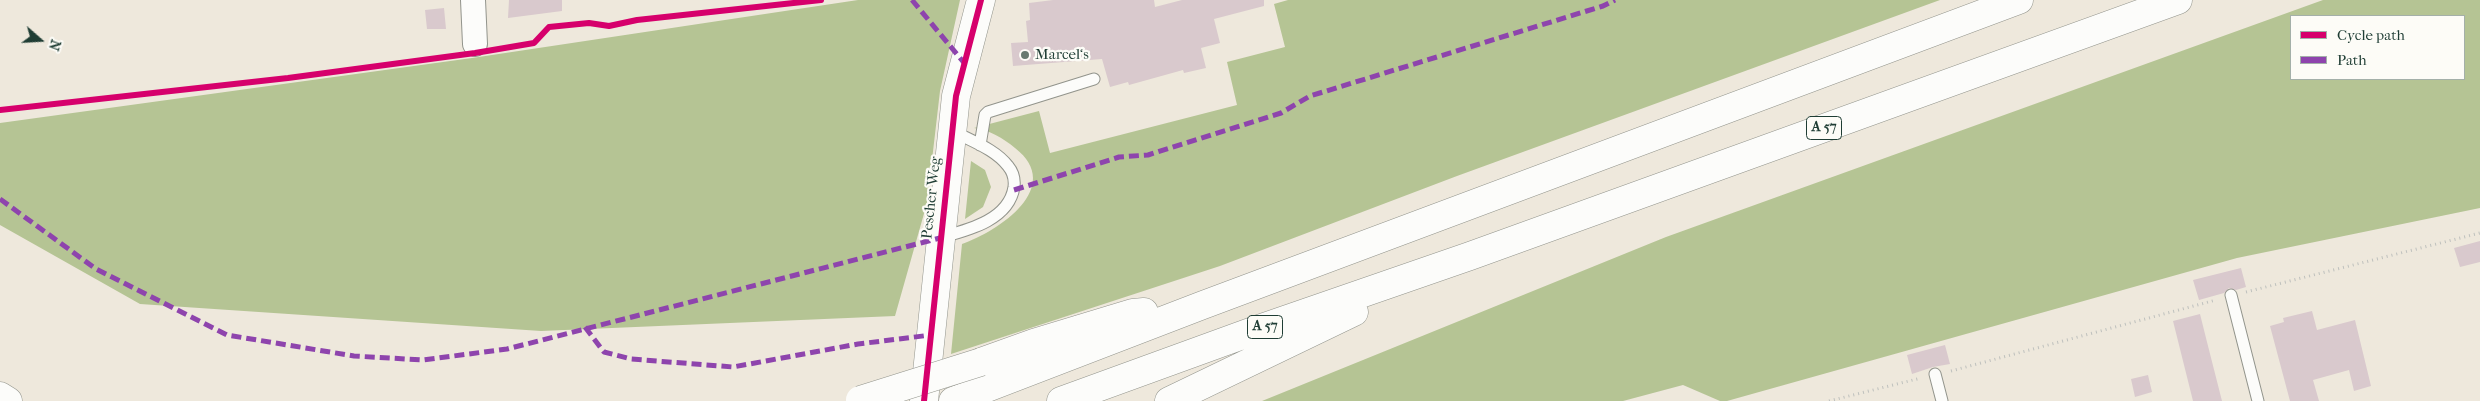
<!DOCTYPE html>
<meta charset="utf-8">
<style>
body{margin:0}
#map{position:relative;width:2480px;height:401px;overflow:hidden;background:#eee8dc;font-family:"IM FELL French Canon",serif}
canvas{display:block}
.legend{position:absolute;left:2290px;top:15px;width:175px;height:65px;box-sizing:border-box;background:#fdfcf7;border:1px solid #a4b0a9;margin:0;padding:6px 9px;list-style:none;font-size:15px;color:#1f3d34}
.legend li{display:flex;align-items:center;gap:10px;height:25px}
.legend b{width:25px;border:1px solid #a4b0a9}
.north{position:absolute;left:15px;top:15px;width:50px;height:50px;-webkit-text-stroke:4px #fdfcf7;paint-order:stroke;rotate:109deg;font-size:14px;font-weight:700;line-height:20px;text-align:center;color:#1f3d34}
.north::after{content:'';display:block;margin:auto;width:18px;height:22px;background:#1f3d34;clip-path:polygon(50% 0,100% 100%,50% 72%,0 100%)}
</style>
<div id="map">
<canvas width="2480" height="401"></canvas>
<ul class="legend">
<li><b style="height:6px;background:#d6006c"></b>Cycle path</li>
<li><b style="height:6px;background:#8e44ad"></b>Path</li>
</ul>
<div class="north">N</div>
</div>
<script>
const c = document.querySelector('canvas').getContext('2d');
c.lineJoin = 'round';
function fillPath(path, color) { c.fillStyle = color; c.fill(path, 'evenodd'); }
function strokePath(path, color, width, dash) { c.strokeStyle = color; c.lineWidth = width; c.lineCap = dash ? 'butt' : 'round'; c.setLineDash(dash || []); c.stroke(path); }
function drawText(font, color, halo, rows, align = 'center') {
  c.font = font + ' "IM FELL French Canon",serif'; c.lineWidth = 4.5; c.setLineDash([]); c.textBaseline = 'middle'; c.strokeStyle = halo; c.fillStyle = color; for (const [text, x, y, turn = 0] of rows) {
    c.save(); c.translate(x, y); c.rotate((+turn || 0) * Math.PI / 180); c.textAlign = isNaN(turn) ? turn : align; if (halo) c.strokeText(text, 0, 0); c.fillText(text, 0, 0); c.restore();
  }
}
fillPath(new Path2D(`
 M 858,0 L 960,0 L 940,91 L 927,203 L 895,316 L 541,331 L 140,304 L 0,225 L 0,123 L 472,58 Z
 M 1288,0 L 1940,0 L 1457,176 L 1220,266 L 951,354 L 962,244 C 999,231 1065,187 1015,148 C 1003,138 989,130 974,128 L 1039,111 L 1050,153 L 1237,105 L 1227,62 L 1285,47 L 1274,4 Z
 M 2323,0 L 2480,0 L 2480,208 L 2237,258 L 1727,401 L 1720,401 L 1683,385 L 1623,401 L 1262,401 L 1666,237 ZM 2291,16 L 2464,16 L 2464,79 L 2291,79 Z
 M 971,161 L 985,170 L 991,187 L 983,207 L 965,219 Z`), '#b5c494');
fillPath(new Path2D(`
 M 509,0 L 562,0 L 562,11 L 508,18 Z
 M 1053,0 L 1154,0 L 1155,7 L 1182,0 L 1264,0 L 1264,6 L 1214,19 L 1220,43 L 1201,48 L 1206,68 L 1184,73 L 1183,70 L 1129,85 L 1128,82 L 1110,87 L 1102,59 L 1013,66 L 1011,43 L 1028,42 L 1026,21 L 1030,20 L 1029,3 Z
 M 444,8 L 446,29 L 427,29 L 425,10 Z
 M 2480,241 L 2480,262 L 2460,267 L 2454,248 Z
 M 2241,268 L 2246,287 L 2236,290 L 2229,288 L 2224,293 L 2199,300 L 2193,280 Z
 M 2312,311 L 2317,330 L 2355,320 L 2371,386 L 2354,391 L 2349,370 L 2313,380 L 2319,401 L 2290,401 L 2270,326 L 2284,322 L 2283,318 Z
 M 2200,314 L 2207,342 L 2222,401 L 2193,401 L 2173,321 Z
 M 1945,345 L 1950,364 L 1933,367 L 1912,374 L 1907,355 Z
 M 2148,375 L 2152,392 L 2135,397 L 2131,379 Z`), '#d9c9cd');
const lane = new Path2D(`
 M 980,145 L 985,115 L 988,112 L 1094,79
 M 942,237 C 968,230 1009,220 1014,187 C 1015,179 1013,172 1008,166 C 995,149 971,141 953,131
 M 2231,295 L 2258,401
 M 1935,374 L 1942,401`);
const street = new Path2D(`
 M 473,0 L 475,44`);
const secondary = new Path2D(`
 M 924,401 L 956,96 L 981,0`);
const highway = new Path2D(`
 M 981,362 L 1034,343 L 1133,313 L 1144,312
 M 0,396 L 8,401
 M 953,401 L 1203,305 L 2019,0
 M 1061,401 L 1259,329 L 1470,256 L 2178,0
 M 1169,401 L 1354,312`);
strokePath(lane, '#92948c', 13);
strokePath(street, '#92948c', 26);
strokePath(secondary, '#92948c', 29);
strokePath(highway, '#92948c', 29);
strokePath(new Path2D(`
 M 2246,292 L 2480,233
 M 1951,371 L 2216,300
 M 1829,401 L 1921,378`), '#bec0bd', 3, [1, 4]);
strokePath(lane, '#fcfcfa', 11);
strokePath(street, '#fcfcfa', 24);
strokePath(secondary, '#fcfcfa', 28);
strokePath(highway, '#fcfcfa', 28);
const highwayBridge = new Path2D(`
 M 860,400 L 981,362`);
strokePath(highwayBridge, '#92948c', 29, []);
strokePath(highwayBridge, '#fcfcfa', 28);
strokePath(new Path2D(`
 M 912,0 L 965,64
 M 1014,190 L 1119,157 L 1148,155 L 1281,113 L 1310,96 L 1603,6 L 1615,0
 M 0,199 L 96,269 L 227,335 L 354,356 L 423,360 L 507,349 L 940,238
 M 585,327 L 604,352 L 631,359 L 733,367 L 858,344 L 931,335`), '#8e44ad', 5, [10, 5]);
strokePath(new Path2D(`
 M 0,110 L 288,78 L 475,53 L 534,43 L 549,27 L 589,23 L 609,26 L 637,20 L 821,0
 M 924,401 L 956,96 L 981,0`), '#d6006c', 6);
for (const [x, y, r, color] of [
 [1025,55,5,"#67796f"]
]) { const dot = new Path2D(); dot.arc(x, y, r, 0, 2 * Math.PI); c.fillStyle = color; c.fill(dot); strokePath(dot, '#fdfcf7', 2); }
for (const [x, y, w] of [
 [1824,128,35],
 [1265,327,35]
]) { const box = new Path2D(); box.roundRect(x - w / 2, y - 11.5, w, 23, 4); c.fillStyle = '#fdfcf7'; c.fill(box); strokePath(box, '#1f3d34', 1); }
drawText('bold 14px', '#1f3d34', null, [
 ["A 57",1824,128],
 ["A 57",1265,327]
]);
drawText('15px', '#1f3d34', '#fdfcf7', [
 ["Marcel‘s",1035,55]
], 'left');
drawText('15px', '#1f3d34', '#fdfcf7', [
 ["Pescher Weg",932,198,-84]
]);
</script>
